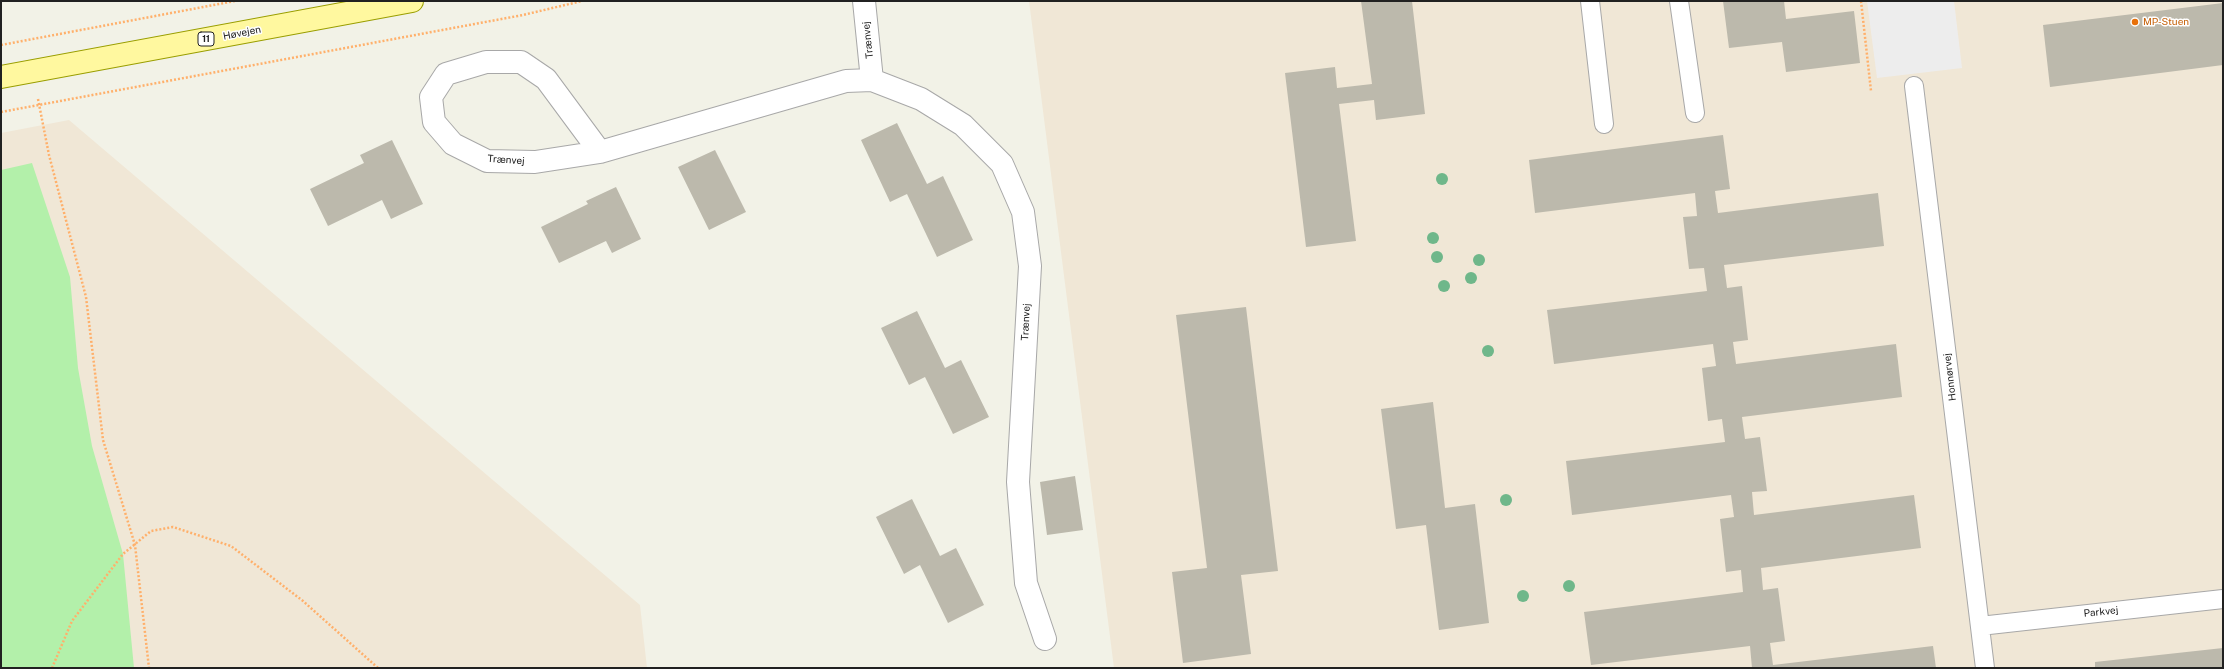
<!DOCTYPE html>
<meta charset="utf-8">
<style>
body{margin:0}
#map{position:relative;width:2224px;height:669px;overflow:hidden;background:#f2f2e7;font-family:"Public Sans",sans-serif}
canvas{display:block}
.frame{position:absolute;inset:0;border:2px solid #212121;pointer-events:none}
</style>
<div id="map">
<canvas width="2224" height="669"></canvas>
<div class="frame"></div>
</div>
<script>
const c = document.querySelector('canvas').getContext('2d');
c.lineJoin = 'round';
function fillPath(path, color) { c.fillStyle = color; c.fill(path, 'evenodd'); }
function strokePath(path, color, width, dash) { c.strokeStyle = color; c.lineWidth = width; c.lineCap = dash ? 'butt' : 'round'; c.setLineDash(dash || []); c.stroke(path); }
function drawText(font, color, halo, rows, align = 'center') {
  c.font = font + ' "Public Sans",sans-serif'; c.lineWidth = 3; c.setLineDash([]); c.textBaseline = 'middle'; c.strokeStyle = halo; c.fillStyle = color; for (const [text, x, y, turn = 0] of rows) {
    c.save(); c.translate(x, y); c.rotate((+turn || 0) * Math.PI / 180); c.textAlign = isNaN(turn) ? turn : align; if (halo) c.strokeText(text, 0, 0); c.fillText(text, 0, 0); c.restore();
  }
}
fillPath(new Path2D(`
 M 1029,1 L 2223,1 L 2223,668 L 1114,668 Z
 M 69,120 L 640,605 L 647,668 L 1,668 L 1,133 Z`), '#f0e7d6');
fillPath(new Path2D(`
 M 32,163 L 70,277 L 78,368 L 92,446 L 123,554 L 134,668 L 1,668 L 1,170 Z`), '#b3f0aa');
fillPath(new Path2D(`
 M 1867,1 L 1954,1 L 1962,68 L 1877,78 Z`), '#ededed');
fillPath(new Path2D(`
 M 1361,1 L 1412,1 L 1425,114 L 1376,120 L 1374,100 L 1339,104 L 1356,241 L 1306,247 L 1285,73 L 1335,67 L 1337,88 L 1372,84 Z
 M 1723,1 L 1784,1 L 1786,19 L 1854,11 L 1860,63 L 1786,72 L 1782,42 L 1729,48 Z
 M 2223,3 L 2223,65 L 2050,87 L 2043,25 Z
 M 897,123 L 927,184 L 943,176 L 973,240 L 937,257 L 907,194 L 890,202 L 861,140 Z
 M 1723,135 L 1730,189 L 1715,191 L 1718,213 L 1878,193 L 1884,246 L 1724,265 L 1727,288 L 1742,286 L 1748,340 L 1733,342 L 1736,364 L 1896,344 L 1902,397 L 1742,417 L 1745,439 L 1760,437 L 1767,491 L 1752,492 L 1754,515 L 1914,495 L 1921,548 L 1761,568 L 1763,590 L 1778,588 L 1785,641 L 1770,643 L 1773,665 L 1933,646 L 1936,668 L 1752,668 L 1750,646 L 1591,665 L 1584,612 L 1743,592 L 1741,570 L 1726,572 L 1720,519 L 1734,517 L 1731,495 L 1572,515 L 1566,461 L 1725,442 L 1722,419 L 1708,421 L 1702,368 L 1716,366 L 1713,344 L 1554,364 L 1547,310 L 1707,291 L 1704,268 L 1689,269 L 1683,217 L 1697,216 L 1695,193 L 1535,213 L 1529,160 Z
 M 392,140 L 423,204 L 391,219 L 382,200 L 328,226 L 310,189 L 364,163 L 360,155 Z
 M 715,150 L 746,212 L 709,230 L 678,167 Z
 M 616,187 L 641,239 L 612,253 L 606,241 L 559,263 L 541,227 L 588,204 L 586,201 Z
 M 1246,307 L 1278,571 L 1241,575 L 1251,654 L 1183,663 L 1172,572 L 1207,568 L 1176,315 Z
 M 917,311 L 945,368 L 961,360 L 989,417 L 953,434 L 925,377 L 909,385 L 881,328 Z
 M 1433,402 L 1445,508 L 1475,504 L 1489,623 L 1439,630 L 1426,525 L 1396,529 L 1381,409 Z
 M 1075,476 L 1083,530 L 1047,535 L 1040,482 Z
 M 912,499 L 940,556 L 956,548 L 984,605 L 948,623 L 920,565 L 904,574 L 876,517 Z
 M 2223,648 L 2223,668 L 2095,668 L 2095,662 Z`), '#bcb9ac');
const lane = new Path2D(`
 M 1590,1 L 1604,124
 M 1679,1 L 1695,113
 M 1914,86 L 1985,668
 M 1980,626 L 2223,599`);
const street = new Path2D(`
 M 864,1 L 872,80
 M 600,152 L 546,79 L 521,62 L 486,62 L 446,74 L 431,97 L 434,122 L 453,144 L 487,161 L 535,162 L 600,152 L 846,81 L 872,80 L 921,99 L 963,125 L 1002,164 L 1023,212 L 1030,266 L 1018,482 L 1026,583 L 1045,639`);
const primary = new Path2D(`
 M 1,77 L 412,1`);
strokePath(lane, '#a8a8a8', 20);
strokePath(street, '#a8a8a8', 24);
strokePath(primary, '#9a9e00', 24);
strokePath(new Path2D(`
 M 1861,1 L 1871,91
 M 1,45 L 235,1
 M 38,99 L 49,155 L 86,297 L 103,440 L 135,545 L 149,668
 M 1,112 L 523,15 L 582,1
 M 52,668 L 72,621 L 123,554 L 151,531 L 173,527 L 231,546 L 303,601 L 378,668`), '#ffb06b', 2.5, [2, 2]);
strokePath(lane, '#fff', 18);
strokePath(street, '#fff', 22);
strokePath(primary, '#fff89f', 22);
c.fillStyle = '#6fb78a';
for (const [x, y] of [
 [1442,179],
 [1433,238],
 [1437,257],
 [1479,260],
 [1471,278],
 [1444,286],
 [1488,351],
 [1506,500],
 [1569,586],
 [1523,596]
]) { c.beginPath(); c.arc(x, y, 6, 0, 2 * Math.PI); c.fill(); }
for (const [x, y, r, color] of [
 [2135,22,4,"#e8710a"]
]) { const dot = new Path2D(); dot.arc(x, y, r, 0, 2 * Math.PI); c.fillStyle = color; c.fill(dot); strokePath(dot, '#fff', 1.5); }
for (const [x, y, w] of [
 [206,39,16]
]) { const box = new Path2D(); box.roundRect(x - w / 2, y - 7, w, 14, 3); c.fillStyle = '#fff'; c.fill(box); strokePath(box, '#212121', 1); }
drawText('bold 9px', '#212121', null, [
 ["11",206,39]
]);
drawText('10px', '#c56008', '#fff', [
 ["MP-Stuen",2143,22]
], 'left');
drawText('10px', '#212121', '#fff', [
 ["Høvejen",242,33,-11],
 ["Trænvej",868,40,-96],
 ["Trænvej",506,160,4],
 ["Trænvej",1026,322,-87],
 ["Honnørvej",1950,377,-97],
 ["Parkvej",2101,612,-6]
]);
</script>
